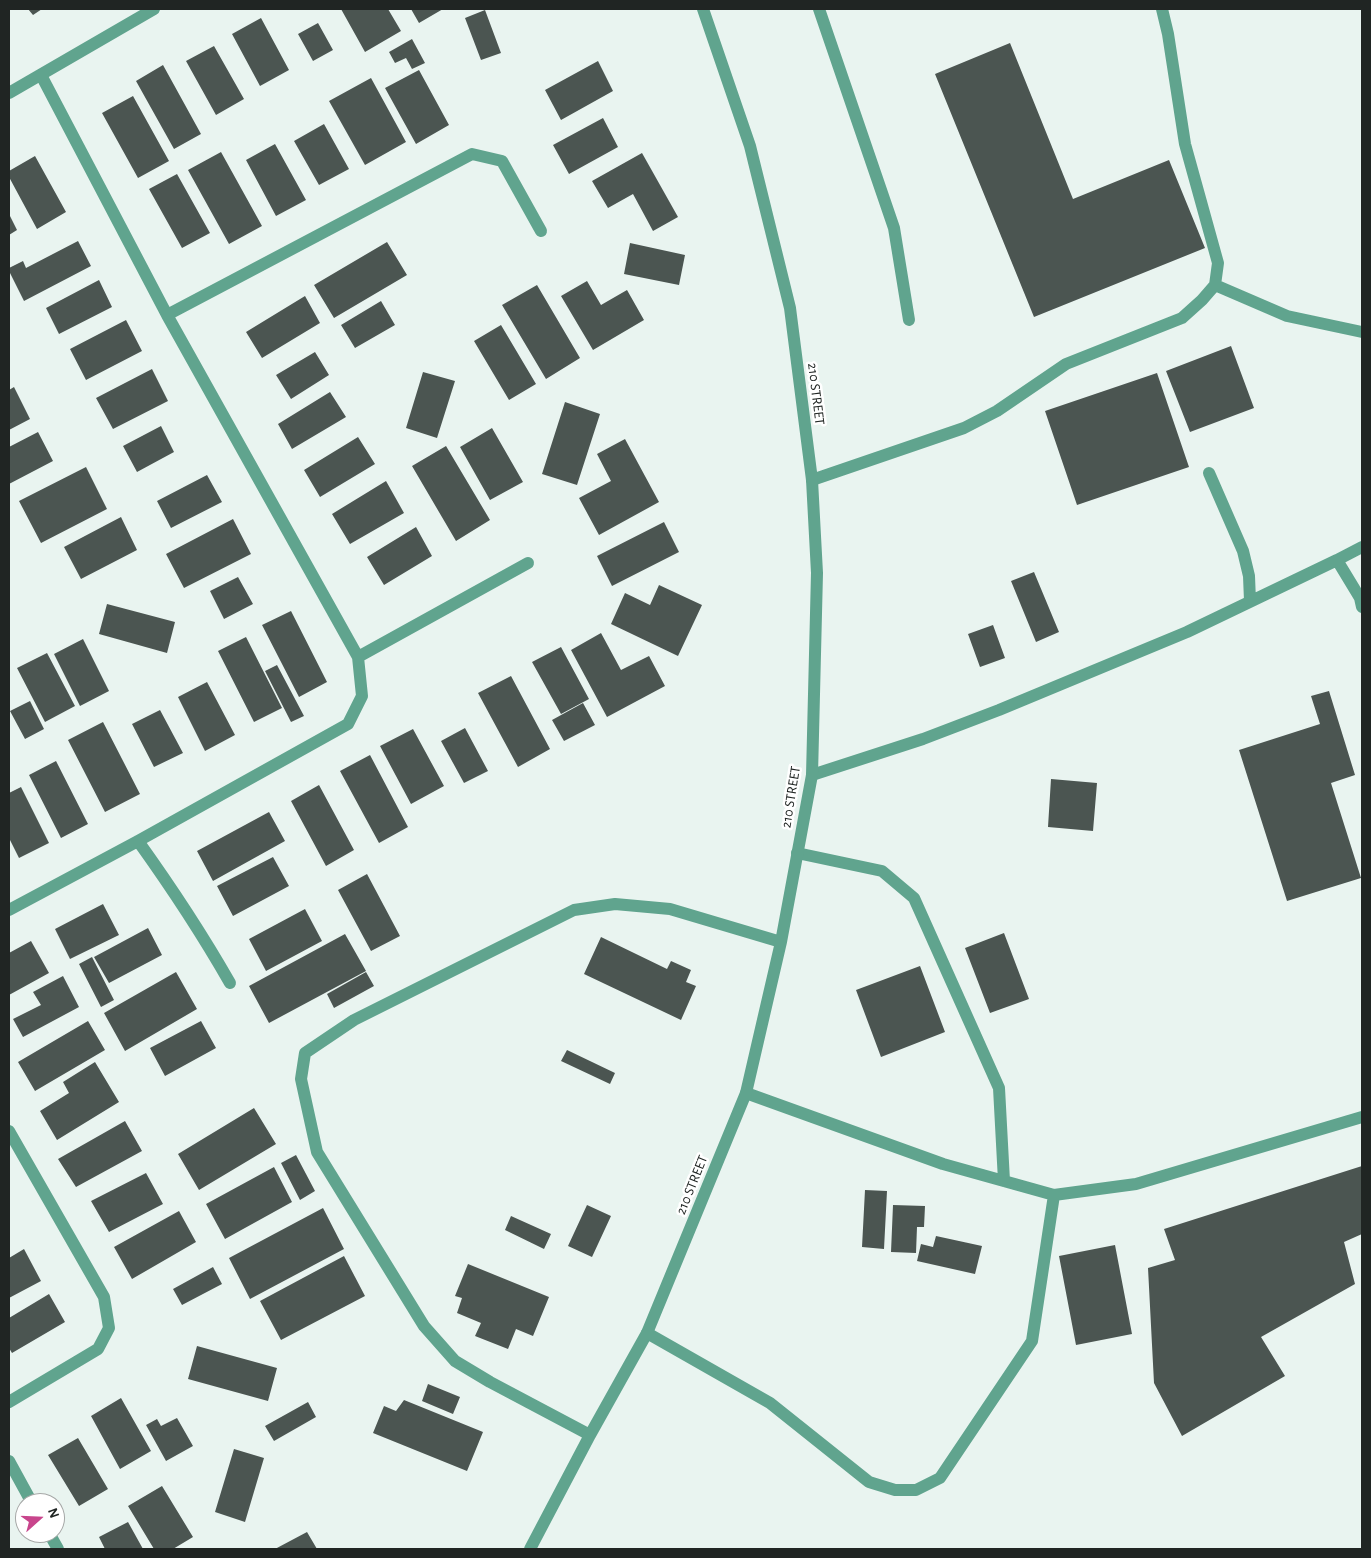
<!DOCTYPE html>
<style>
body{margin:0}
#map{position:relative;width:1371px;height:1558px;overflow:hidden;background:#e9f4f0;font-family:"Alegreya Sans",sans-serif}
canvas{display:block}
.frame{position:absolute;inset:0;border:10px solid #202523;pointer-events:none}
.north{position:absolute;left:15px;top:1493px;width:50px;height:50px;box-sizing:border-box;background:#fff;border:1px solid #a6a8a7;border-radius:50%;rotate:70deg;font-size:14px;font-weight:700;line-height:20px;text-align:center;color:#202523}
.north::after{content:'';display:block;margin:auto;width:18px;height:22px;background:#c8458c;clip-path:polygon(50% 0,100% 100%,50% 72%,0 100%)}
</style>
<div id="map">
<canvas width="1371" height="1558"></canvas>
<div class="frame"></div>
<div class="north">N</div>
</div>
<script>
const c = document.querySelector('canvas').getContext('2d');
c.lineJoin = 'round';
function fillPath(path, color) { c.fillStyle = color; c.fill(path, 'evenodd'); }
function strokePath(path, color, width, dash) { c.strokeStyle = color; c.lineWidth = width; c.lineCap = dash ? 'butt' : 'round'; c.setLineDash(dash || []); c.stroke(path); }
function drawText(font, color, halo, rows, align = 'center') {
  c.font = font + ' "Alegreya Sans",sans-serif'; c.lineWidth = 5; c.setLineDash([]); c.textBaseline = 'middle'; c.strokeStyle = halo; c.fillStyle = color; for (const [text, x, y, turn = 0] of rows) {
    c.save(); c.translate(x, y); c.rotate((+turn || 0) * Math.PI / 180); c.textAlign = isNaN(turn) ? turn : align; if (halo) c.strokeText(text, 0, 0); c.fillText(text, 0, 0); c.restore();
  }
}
fillPath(new Path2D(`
 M 28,9 L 42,9 L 33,15 Z
 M 341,9 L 388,9 L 401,31 L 365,52 Z
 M 411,9 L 443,9 L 419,23 Z
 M 485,10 L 501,53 L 481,60 L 465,18 Z
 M 261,18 L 289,70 L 260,86 L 232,34 Z
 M 318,23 L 333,50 L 313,61 L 298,34 Z
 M 412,39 L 425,63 L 412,69 L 406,58 L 395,63 L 389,52 Z
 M 1010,43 L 1073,199 L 1169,160 L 1205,248 L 1034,317 L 935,74 Z
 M 214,46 L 244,99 L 216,115 L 186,61 Z
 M 598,61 L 613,91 L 561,120 L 545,90 Z
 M 163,65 L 201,134 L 174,149 L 136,81 Z
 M 419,70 L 449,125 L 416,144 L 385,88 Z
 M 371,78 L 406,142 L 365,165 L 329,101 Z
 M 133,96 L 169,161 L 138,178 L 102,113 Z
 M 603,118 L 618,147 L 569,174 L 553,145 Z
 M 324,124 L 349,169 L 319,185 L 294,141 Z
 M 275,144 L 306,200 L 276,216 L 246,160 Z
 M 221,152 L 262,226 L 229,244 L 188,170 Z
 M 642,153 L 678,217 L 653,231 L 633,194 L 608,208 L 592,181 Z
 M 35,156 L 66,212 L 37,229 L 9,177 L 9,171 Z
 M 177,174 L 210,233 L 182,248 L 149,189 Z
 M 9,214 L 17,230 L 9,235 Z
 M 78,241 L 91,266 L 24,301 L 9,271 L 9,268 L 23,261 L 26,268 Z
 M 387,242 L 407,275 L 334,318 L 314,285 Z
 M 630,243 L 685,255 L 679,285 L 624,274 Z
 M 99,280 L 112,307 L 59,334 L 46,308 Z
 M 587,281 L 601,305 L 627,290 L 644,320 L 593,350 L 561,296 Z
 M 537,285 L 580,358 L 546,379 L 502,305 Z
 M 305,296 L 320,323 L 262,358 L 246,332 Z
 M 381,301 L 395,325 L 355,348 L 341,325 Z
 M 126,320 L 142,351 L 86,380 L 70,349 Z
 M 501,325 L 536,384 L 509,400 L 474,341 Z
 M 1231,346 L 1254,408 L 1190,432 L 1166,371 Z
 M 315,352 L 329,375 L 291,399 L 276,375 Z
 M 152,369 L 168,401 L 113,429 L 96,398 Z
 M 423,372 L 455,381 L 437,438 L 406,428 Z
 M 1157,373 L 1189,467 L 1077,505 L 1045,411 Z
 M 14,387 L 30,419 L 9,430 L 9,390 Z
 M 330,392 L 346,417 L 292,449 L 278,424 Z
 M 565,402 L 600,414 L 577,485 L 542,474 Z
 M 161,426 L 174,452 L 137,472 L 123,446 Z
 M 492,428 L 523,482 L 490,500 L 460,447 Z
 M 38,432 L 53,461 L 9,484 L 9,447 Z
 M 358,437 L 375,464 L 320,497 L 304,470 Z
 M 625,439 L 659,502 L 599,535 L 579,498 L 611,481 L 597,454 Z
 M 446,446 L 490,520 L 456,541 L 412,466 Z
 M 86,467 L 107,509 L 41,543 L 19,501 Z
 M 207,475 L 222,502 L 171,528 L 157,501 Z
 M 386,481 L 404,513 L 350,544 L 332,514 Z
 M 121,517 L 137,550 L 81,579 L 64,547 Z
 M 233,519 L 251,554 L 184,588 L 166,554 Z
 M 664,522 L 679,552 L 612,586 L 597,556 Z
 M 416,527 L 432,556 L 384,585 L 367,557 Z
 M 1034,572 L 1059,632 L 1036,642 L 1011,581 Z
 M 238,577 L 253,604 L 224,619 L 210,591 Z
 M 659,585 L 702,605 L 678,656 L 611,624 L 625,593 L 650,605 Z
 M 107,604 L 175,622 L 167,653 L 99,634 Z
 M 291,611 L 327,682 L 299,697 L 262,625 Z
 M 993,625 L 1005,658 L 980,667 L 968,634 Z
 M 601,633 L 621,670 L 649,656 L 665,686 L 607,717 L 571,650 Z
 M 246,637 L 282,708 L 254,722 L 218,651 Z
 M 83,639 L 109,691 L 80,706 L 54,654 Z
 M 561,647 L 589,699 L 561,714 L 532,662 Z
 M 47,653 L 75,706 L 45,722 L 17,668 Z
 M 277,665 L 304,716 L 291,722 L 265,671 Z
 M 511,676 L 550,749 L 518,767 L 478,693 Z
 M 207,682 L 235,735 L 205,751 L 178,697 Z
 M 1329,691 L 1355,775 L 1331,783 L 1361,878 L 1287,901 L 1239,750 L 1320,724 L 1311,696 Z
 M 30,701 L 44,729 L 25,739 L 10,711 Z
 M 583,703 L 595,725 L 564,741 L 552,720 Z
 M 160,710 L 183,753 L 154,767 L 132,724 Z
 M 103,722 L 140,794 L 105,812 L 68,740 Z
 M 465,728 L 488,771 L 464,783 L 441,741 Z
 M 413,729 L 444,786 L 411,804 L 380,746 Z
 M 370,755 L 408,827 L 379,843 L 340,771 Z
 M 56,761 L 88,824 L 61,838 L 29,775 Z
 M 1051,779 L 1097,783 L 1093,831 L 1048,827 Z
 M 319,785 L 354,850 L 326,866 L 291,801 Z
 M 21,787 L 49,843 L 19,858 L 9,838 L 9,793 Z
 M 269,812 L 285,841 L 213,881 L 197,851 Z
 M 273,857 L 289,886 L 233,916 L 217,886 Z
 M 367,874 L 400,936 L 371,951 L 338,890 Z
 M 103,904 L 119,935 L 70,959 L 55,929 Z
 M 305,909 L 322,941 L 266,971 L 249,939 Z
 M 148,928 L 162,955 L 109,983 L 94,957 Z
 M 1004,933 L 1029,999 L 990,1013 L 965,948 Z
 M 345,934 L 366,971 L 269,1023 L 249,986 Z
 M 601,937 L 667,969 L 671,961 L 691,970 L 686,982 L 696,986 L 681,1020 L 584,974 Z
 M 31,941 L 49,973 L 9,995 L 9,953 Z
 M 92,957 L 114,1000 L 101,1007 L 79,964 Z
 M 920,966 L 945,1032 L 881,1057 L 856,990 Z
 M 176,972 L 197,1009 L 125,1051 L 104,1013 Z
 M 366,972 L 374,986 L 334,1008 L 327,994 Z
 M 63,976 L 79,1007 L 23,1037 L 13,1019 L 41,1005 L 33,992 Z
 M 88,1021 L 105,1050 L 35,1091 L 18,1062 Z
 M 201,1021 L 216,1048 L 165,1076 L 150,1048 Z
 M 567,1050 L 615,1073 L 610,1084 L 561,1061 Z
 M 95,1062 L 119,1102 L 57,1140 L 40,1111 L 69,1093 L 63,1082 Z
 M 254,1108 L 276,1144 L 199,1190 L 178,1154 Z
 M 125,1121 L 142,1151 L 76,1187 L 58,1159 Z
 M 296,1155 L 315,1191 L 300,1200 L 281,1163 Z
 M 1362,1166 L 1362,1234 L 1344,1242 L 1355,1284 L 1261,1337 L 1285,1376 L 1182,1436 L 1154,1383 L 1148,1268 L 1175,1260 L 1164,1229 Z
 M 274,1167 L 292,1202 L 225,1239 L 206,1204 Z
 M 146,1173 L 163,1204 L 109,1232 L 91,1201 Z
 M 865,1190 L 887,1191 L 884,1249 L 862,1247 Z
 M 587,1205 L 611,1216 L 592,1257 L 568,1246 Z
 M 893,1205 L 925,1206 L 924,1227 L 917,1227 L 916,1253 L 891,1252 Z
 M 323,1208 L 344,1249 L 250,1299 L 229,1258 Z
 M 179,1211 L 196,1242 L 132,1279 L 114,1247 Z
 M 511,1216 L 551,1234 L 544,1249 L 505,1230 Z
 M 936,1236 L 982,1246 L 975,1274 L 917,1261 L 921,1244 L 933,1247 Z
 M 1115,1245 L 1132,1334 L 1076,1345 L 1059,1256 Z
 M 24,1249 L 41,1281 L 9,1298 L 9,1258 Z
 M 344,1256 L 365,1296 L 281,1340 L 260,1301 Z
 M 468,1264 L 549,1297 L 533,1336 L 516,1329 L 508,1349 L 475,1336 L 481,1323 L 457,1313 L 462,1298 L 455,1296 Z
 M 213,1267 L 222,1284 L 182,1305 L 173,1289 Z
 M 49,1294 L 65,1322 L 12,1353 L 9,1348 L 9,1318 Z
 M 197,1346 L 277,1368 L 268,1401 L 188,1379 Z
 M 428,1384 L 460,1397 L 453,1414 L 422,1401 Z
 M 121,1398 L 151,1451 L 120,1469 L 91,1416 Z
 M 404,1400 L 483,1432 L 467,1471 L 373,1433 L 384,1406 L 396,1411 Z
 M 308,1402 L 316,1417 L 274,1441 L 265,1426 Z
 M 177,1418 L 193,1446 L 166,1461 L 146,1425 L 157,1419 L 161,1426 Z
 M 78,1438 L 108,1489 L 79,1506 L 48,1455 Z
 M 234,1449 L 264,1458 L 245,1522 L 215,1512 Z
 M 162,1486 L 193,1537 L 173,1549 L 154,1549 L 128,1506 Z
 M 128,1522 L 143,1549 L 105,1549 L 99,1537 Z
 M 307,1532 L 317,1549 L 275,1549 Z`), '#4b5551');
strokePath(new Path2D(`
 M 819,9 L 894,228 L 909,320
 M 1215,285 L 1287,316 L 1362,332
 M 1209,473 L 1243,551 L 1249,576 L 1250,601
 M 812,480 L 964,428 L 997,411 L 1066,364 L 1182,318 L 1202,300 L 1215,285 L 1218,263 L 1185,144 L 1168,34 L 1162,9
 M 1337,560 L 1362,547
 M 812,775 L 923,739 L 999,710 L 1187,632 L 1337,560 L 1360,598 L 1362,607
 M 797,853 L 882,871 L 914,898 L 999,1088 L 1004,1181
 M 746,1093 L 943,1164 L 1054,1195 L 1136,1184 L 1362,1117
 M 647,1333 L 770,1403 L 869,1482 L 895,1490 L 916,1490 L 940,1478 L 1032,1341 L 1054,1195`), '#60a48e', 12);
strokePath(new Path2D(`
 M 9,93 L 154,9
 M 167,315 L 472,154 L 502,161 L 541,231
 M 358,657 L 528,563
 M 138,841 C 171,887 202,934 230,983
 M 9,910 L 138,841 L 348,724 L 362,696 L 358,657 L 167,315 L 41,75
 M 9,1131 L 104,1297 L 109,1328 L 98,1349 L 9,1402
 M 590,1435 L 490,1382 L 455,1361 L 424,1326 L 317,1152 L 301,1079 L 305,1053 L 354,1020 L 574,910 L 615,904 L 670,909 L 781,942
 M 9,1461 L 32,1503
 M 49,1533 L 58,1549
 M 530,1549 L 590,1435 L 647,1333 L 746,1093 L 781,942 L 812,775 L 817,573 L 812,480 L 790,308 L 750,146 L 703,9`), '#60a48e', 12);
drawText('14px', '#202523', '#fff', [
 ["210 STREET",816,394,83],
 ["210 STREET",791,797,-81],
 ["210 STREET",692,1185,-68]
]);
</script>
